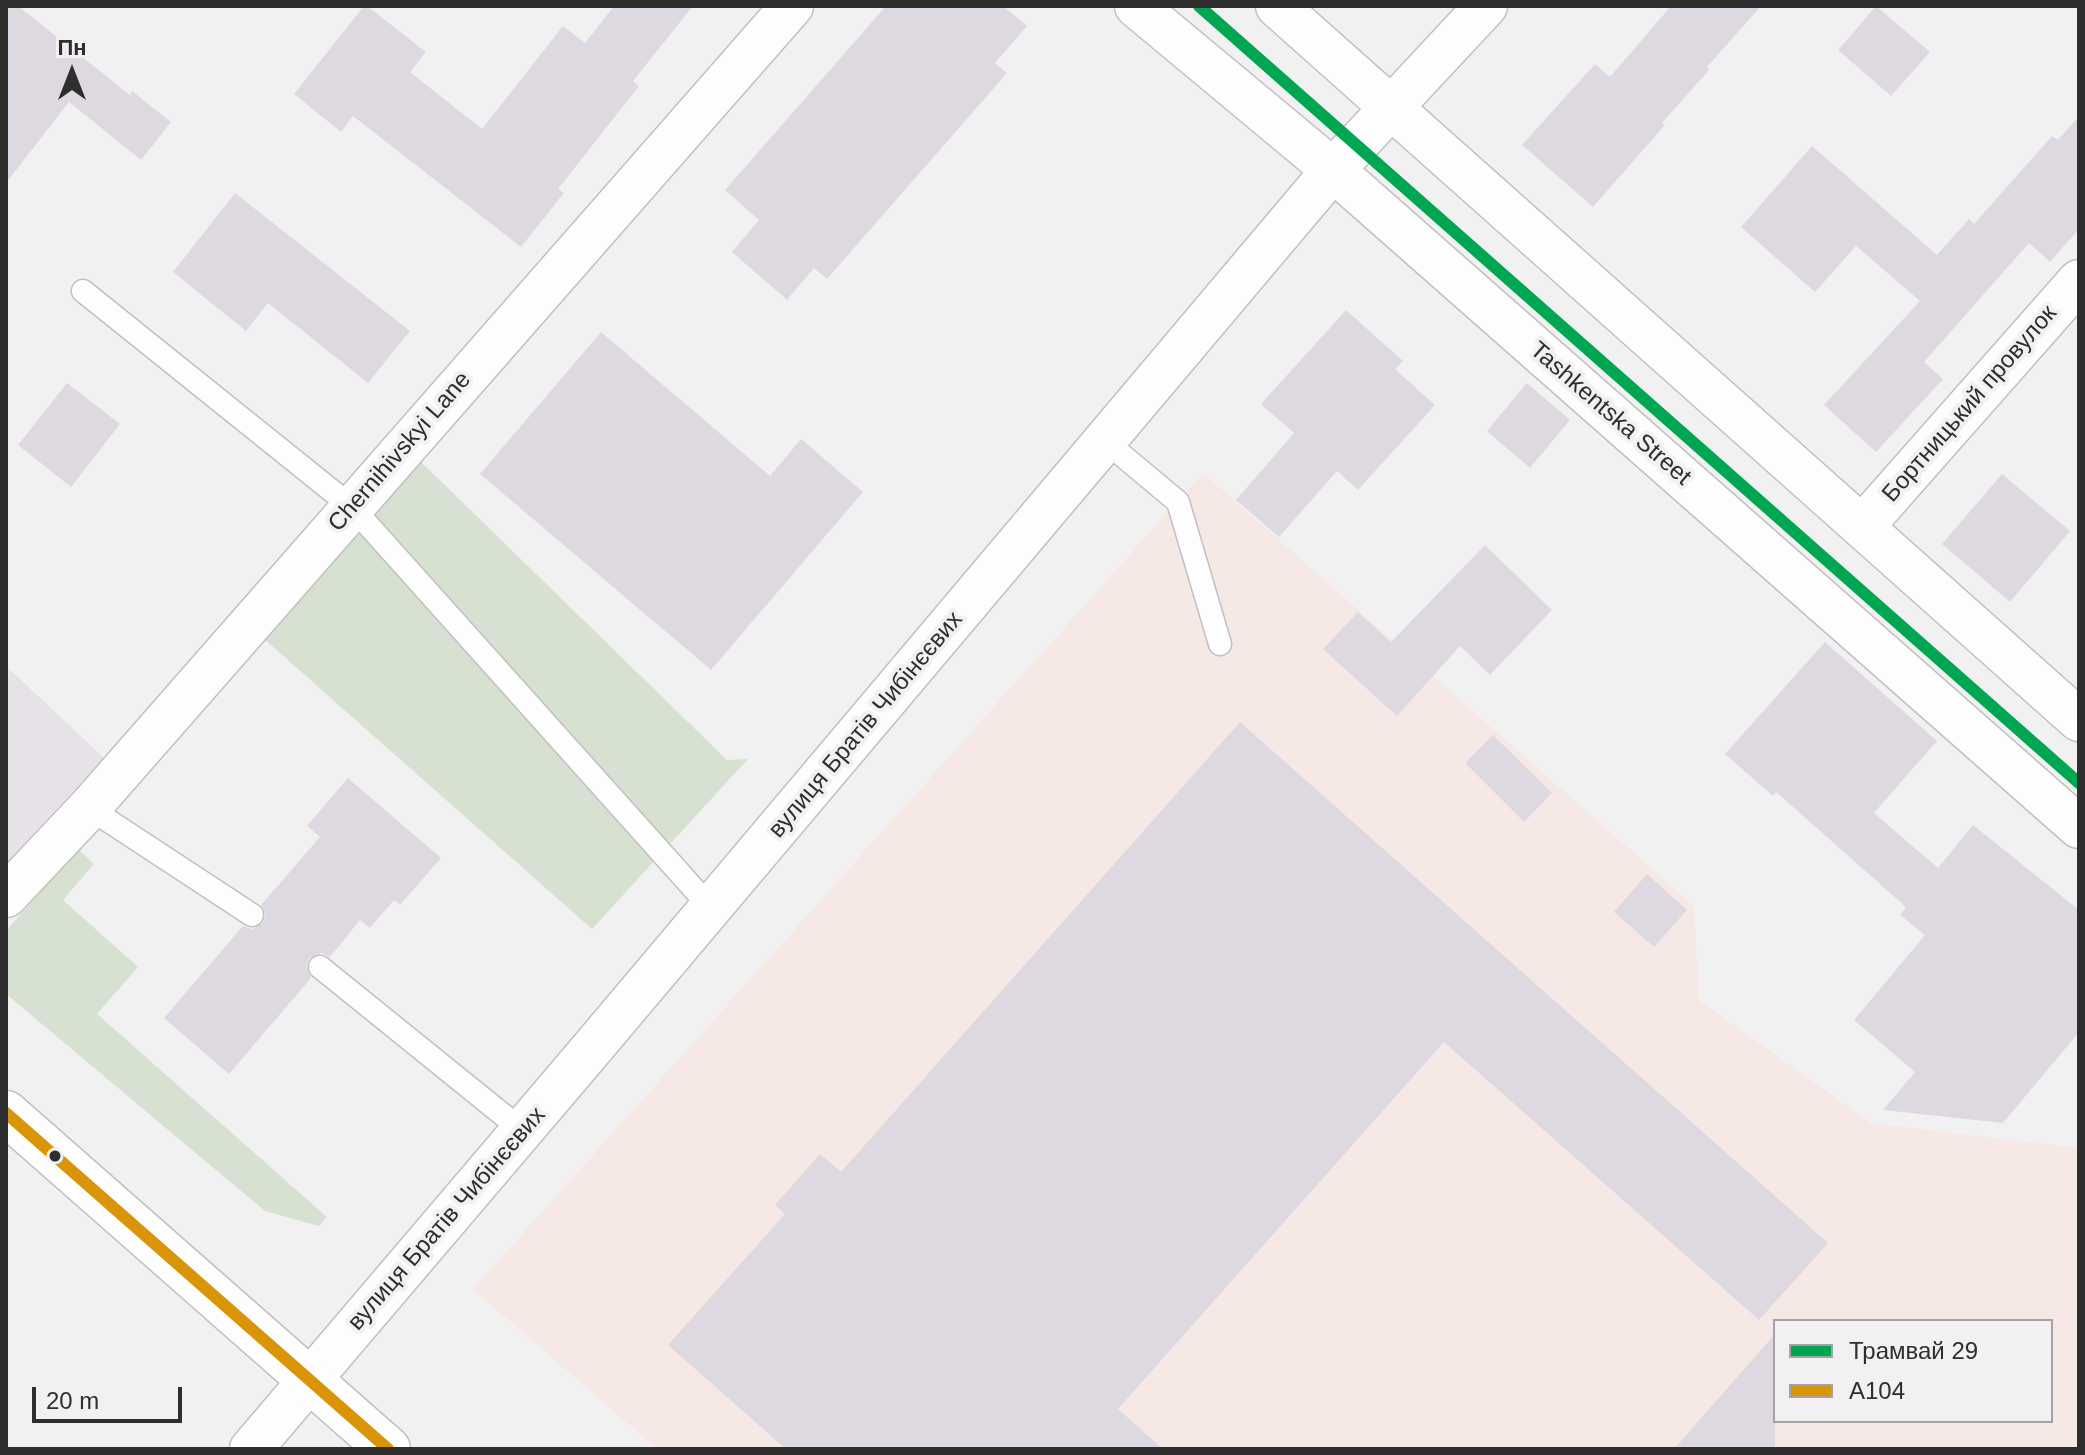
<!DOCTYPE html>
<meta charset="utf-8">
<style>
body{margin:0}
#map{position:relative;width:2085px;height:1455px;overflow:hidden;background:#f2f1f2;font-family:Arial,sans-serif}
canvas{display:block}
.frame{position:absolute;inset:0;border:8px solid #2f2e2f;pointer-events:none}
.legend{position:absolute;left:1773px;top:1319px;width:280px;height:104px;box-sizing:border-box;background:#f2f0f3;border:2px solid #a4a2a5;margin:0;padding:10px 14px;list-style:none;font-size:24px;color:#2f2e2f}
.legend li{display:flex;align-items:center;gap:16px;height:40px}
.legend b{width:40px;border:2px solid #a4a2a5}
.north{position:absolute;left:32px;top:32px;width:80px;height:80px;-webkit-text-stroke:6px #f2f0f3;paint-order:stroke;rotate:0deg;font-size:22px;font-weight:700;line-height:32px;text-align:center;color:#2f2e2f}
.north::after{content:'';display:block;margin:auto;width:28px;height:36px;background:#2f2e2f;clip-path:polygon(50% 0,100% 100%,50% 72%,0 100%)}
.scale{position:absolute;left:32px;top:1387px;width:150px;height:36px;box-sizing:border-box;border:4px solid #2f2e2f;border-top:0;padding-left:10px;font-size:24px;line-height:28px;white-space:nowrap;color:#2f2e2f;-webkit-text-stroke:6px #f2f0f3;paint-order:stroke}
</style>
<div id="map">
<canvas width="2085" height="1455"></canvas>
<div class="frame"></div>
<ul class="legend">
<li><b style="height:10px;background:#00a651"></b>Трамвай 29</li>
<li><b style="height:10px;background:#d99407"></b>А104</li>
</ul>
<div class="north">Пн</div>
<div class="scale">20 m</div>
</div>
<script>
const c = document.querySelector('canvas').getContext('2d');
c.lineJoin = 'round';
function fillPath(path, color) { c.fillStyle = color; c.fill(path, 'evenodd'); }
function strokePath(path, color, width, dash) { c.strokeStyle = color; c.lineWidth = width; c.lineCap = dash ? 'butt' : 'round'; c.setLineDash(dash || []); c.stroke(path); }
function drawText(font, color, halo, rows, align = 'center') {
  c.font = font + ' Arial,sans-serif'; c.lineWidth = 8; c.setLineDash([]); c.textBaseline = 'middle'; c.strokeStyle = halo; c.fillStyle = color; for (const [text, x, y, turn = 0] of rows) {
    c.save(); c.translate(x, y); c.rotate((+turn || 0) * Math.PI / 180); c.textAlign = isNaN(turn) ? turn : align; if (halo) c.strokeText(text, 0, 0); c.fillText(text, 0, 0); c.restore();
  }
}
fillPath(new Path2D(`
 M 6,666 L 104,758 L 6,863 Z`), '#e6e2e8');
fillPath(new Path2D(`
 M 1203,473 L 1694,906 L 1699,1000 L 1871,1123 L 2079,1148 L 2079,1449 L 657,1449 L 473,1289 ZM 1775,1321 L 2051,1321 L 2051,1421 L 1775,1421 Z`), '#f6e8e5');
fillPath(new Path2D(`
 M 416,457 L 727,760 L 748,759 L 592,929 L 255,631 Z
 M 78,849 L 94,864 L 63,900 L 138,967 L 97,1014 L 327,1217 L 319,1226 L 265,1211 L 6,994 L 6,931 Z`), '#d6e1d1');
fillPath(new Path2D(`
 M 6,6 L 18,6 L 130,95 L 132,91 L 171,122 L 141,160 L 69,102 L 6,183 Z
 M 364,6 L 367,6 L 426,52 L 410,72 L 482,129 L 563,26 L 585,43 L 614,6 L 693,6 L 633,81 L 639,86 L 558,189 L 564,193 L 521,247 L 353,116 L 341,132 L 294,94 Z
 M 886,6 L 1003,6 L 1027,26 L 995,63 L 1007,73 L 827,279 L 814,268 L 787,300 L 732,252 L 759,220 L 725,190 Z
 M 1671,6 L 1761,6 L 1707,67 L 1709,70 L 1662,123 L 1665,125 L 1593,207 L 1522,145 L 1595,64 L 1610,77 Z
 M 1876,6 L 1930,52 L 1891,96 L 1838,50 Z
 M 2079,116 L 2079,229 L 2050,262 L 2029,243 L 1924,362 L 1943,379 L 1876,452 L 1824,405 L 1920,301 L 1856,246 L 1815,292 L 1741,227 L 1812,146 L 1937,255 L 1969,219 L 1974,224 L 2052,136 L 2058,140 Z
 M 235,193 L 410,331 L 368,383 L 268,303 L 246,331 L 173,272 Z
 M 1346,310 L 1403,361 L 1395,369 L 1435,405 L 1358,490 L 1337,471 L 1279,537 L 1236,500 L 1294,433 L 1261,404 Z
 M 601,332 L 770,476 L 801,439 L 863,492 L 711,670 L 480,474 Z
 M 67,383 L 120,424 L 71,487 L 18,445 Z
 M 1527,383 L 1570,420 L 1530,468 L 1487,431 Z
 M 2002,474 L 2070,531 L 2010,602 L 1942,544 Z
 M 1485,545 L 1552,610 L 1490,675 L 1460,646 L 1397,716 L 1323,649 L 1358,612 L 1391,642 Z
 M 1825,642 L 1937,741 L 1874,813 L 1938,868 L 1973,825 L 2079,910 L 2079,1032 L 2003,1123 L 1883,1110 L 1915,1072 L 1854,1020 L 1925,935 L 1900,915 L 1906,907 L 1776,792 L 1773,796 L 1725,754 Z
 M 1240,722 L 1828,1243 L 1759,1320 L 1444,1042 L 1118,1409 L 1163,1449 L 786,1449 L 668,1345 L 785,1214 L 775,1205 L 820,1154 L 841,1172 Z
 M 1493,735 L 1552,793 L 1524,822 L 1465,763 Z
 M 348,778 L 441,858 L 400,905 L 394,900 L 370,928 L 360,920 L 330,957 L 321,953 L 310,958 L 306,966 L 311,978 L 229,1074 L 164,1018 L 243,926 L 252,929 L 263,923 L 266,915 L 261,905 L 320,837 L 307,826 Z
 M 1647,874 L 1687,910 L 1654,947 L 1614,912 Z
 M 1775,1334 L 1775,1449 L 1674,1449 Z`), '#ded9e1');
const lane = new Path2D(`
 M 83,291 L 352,507 L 711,908
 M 1105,441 L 1178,502 L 1220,644
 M 89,808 L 252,915
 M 320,967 L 523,1131`);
const street = new Path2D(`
 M 1136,6 L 1333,170 L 2079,827
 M 1277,6 L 2079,720
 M 1862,527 L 2079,281
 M 6,896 L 89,808 L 792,6
 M 251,1449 L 583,1059 L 1333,170 L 1486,6`);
const primary = new Path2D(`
 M 6,1113 L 388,1449`);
strokePath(lane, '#c1c0c1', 25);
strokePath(street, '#c1c0c1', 45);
strokePath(primary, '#c1c0c1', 47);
strokePath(lane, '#fdfdfd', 22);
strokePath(street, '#fdfdfd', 42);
strokePath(primary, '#fdfdfd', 44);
strokePath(new Path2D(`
 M 6,1113 L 388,1449`), '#d99407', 12);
strokePath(new Path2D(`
 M 1199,6 L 2079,783`), '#00a651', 12);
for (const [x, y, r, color] of [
 [55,1156,7,"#2f2e2f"]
]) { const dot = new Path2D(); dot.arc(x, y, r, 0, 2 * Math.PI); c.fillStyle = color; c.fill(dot); strokePath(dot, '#f2f0f3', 3); }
drawText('24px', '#2f2e2f', '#f2f0f3', [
 ["Бортницький провулок",1970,404,-49],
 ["Tashkentska Street",1610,414,41],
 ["Chernihivskyi Lane",400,452,-49],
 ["вулиця Братів Чибінєєвих",866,725,-50],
 ["вулиця Братів Чибінєєвих",447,1219,-49]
]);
</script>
